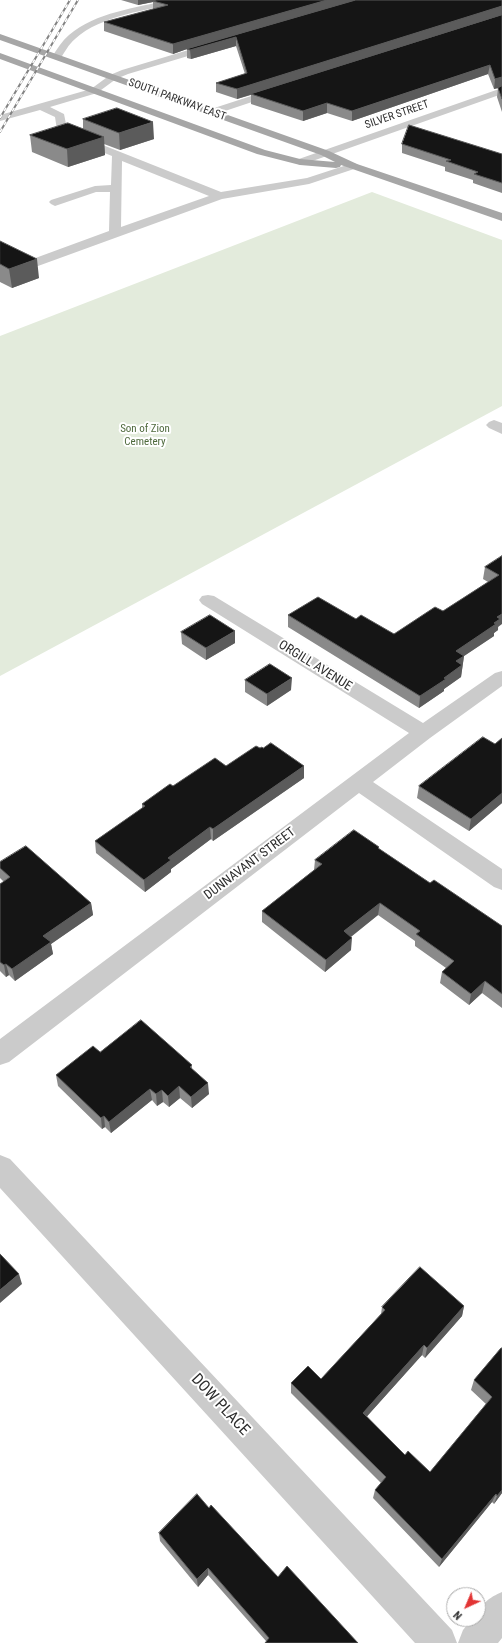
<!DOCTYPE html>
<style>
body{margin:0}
#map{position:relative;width:502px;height:1643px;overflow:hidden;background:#fff;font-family:"Roboto Condensed",sans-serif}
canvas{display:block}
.north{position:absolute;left:446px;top:1587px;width:40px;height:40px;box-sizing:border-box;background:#fff;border:1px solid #ababab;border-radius:50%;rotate:224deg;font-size:11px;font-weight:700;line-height:16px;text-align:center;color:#2e2e2e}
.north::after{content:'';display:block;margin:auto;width:14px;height:18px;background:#e23434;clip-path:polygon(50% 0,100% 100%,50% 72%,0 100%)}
</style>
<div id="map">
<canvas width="502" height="1643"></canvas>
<div class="north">N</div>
</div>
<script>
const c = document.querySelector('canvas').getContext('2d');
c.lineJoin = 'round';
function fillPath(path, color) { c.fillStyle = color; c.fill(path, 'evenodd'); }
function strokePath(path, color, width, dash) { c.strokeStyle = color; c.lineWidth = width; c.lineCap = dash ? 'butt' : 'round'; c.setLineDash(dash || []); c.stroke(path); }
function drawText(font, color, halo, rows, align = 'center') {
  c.font = font + ' "Roboto Condensed",sans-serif'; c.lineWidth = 4; c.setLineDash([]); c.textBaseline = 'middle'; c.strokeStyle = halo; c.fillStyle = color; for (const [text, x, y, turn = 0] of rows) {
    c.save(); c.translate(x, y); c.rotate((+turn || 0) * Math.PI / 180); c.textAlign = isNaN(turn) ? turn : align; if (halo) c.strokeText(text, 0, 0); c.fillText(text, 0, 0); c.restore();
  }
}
fillPath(new Path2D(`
 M 372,192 L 502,240 L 502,406 L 0,676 L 0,336 Z`), '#e3ebdc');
fillPath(new Path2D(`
 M 169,0 L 183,0 L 182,2 C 149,10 101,15 75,39 C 68,45 65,52 60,59 L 57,60 L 52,57 C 57,49 62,41 69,35 C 96,12 136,8 169,0 Z
 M 215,42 L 220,45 L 218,47 L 128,74 L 116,79 L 97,93 L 50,107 L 64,114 L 67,129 L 70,132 L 221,192 L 307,178 L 353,163 L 357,164 L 359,166 L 357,168 L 309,184 L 222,199 L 38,266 L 30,266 L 28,263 L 30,260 L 109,231 L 110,192 L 96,192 L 55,206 L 51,204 L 49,202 L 51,200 L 95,186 L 111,185 L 112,156 L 62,136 L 57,130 L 55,117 L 40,110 L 0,121 L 0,115 L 91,89 L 110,75 L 122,70 ZM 122,161 L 209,196 L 121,227 Z
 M 279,87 L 282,88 L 284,90 L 282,92 L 216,114 L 208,114 L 207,112 L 208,110 Z
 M 502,88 L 502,94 L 304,164 L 300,165 L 294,162 L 296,160 Z
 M 494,420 L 502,423 L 502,434 L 489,428 L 486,425 L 489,422 Z
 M 208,595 L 214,596 L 423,723 L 495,673 L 502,671 L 502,686 L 430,738 L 373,782 L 502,869 L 502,890 L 494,887 L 359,793 L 9,1062 L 0,1065 L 0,1039 L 409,733 L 202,604 L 199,600 L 202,596 Z
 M 0,1155 L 10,1159 L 452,1630 L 457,1643 L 415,1643 L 0,1188 Z
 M 502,1592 L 502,1638 L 498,1643 L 458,1643 L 463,1630 L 472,1619 L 478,1619 C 478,1605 490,1597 502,1592 Z`), '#cbcbcb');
fillPath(new Path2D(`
 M 0,34 L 329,151 L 357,164 L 502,213 L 502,221 L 341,165 L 340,167 L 336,168 L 300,165 L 257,154 L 0,59 L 0,53 L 265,150 L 300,159 L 335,162 L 321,155 L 0,40 Z`), '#a6a6a6');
const rail = new Path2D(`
 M 0,118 L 70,0
 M 0,132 L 78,0`);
strokePath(rail, '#838383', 2);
strokePath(rail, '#fff', 1.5, [4]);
fillPath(new Path2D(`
 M 121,0 L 502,0 L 502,112 L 497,97 L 498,88 L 494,89 L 488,74 L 352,121 L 327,113 L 303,121 L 251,104 L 251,95 L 237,99 L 216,92 L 216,83 L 245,74 L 236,46 L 191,59 L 187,58 L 187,49 L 173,54 L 104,31 L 104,22 L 153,9 L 153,2 L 138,5 Z
 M 83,119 L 154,139 L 120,150 L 104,144 L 105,155 L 68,167 L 32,152 L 30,135 L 83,129 Z
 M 402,144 L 502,154 L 502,193 L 473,183 L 473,180 L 445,171 L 445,167 L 402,153 Z
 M 0,241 L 39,278 L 12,288 L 0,282 Z
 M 502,556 L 498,630 L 494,633 L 494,636 L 464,656 L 461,677 L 444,689 L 444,691 L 419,708 L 288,627 L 288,615 L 356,619 L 394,634 L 443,611 L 488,582 L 483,579 L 485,567 Z
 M 181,632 L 235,643 L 206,660 L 182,644 Z
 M 245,680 L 291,690 L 267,706 L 245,692 Z
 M 502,738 L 502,803 L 469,831 L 417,798 L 419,786 L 495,744 Z
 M 260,748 L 263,748 L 304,766 L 304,778 L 213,841 L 211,839 L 171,869 L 171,872 L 145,892 L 96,853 L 95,841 L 142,809 L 142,804 L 173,786 L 226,766 Z
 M 379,847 L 379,849 L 430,883 L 502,926 L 502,1008 L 482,993 L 469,1005 L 440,983 L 442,972 L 446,968 L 415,946 L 415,941 L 378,915 L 351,937 L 351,950 L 325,972 L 262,922 L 262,911 L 314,870 L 315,860 Z
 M 0,862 L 91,903 L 93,915 L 51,944 L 53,954 L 15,981 L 9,975 L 6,977 L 0,971 L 0,884 L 4,882 L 0,878 Z
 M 100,1052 L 192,1065 L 192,1069 L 209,1094 L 192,1108 L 180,1098 L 169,1107 L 163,1102 L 157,1106 L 152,1100 L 111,1133 L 105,1127 L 102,1129 L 58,1086 L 56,1075 Z
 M 464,1306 L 462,1316 L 425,1358 L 422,1355 L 367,1416 L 405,1455 L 430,1472 L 486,1404 L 471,1390 L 474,1380 L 501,1348 L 502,1493 L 494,1504 L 492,1502 L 439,1567 L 373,1498 L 375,1490 L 381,1483 L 291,1393 L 291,1383 L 321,1379 L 381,1314 L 382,1307 Z
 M 209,1508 L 278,1577 L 358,1643 L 266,1641 L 208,1575 L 198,1587 L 160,1541 L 159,1533 Z`), '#8a8a8a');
fillPath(new Path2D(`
 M 138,0 L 162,0 L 153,1 L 153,2 L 138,5 Z
 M 327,0 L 357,0 L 187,49 L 173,54 L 173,44 Z
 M 502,6 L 502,15 L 237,99 L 237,89 Z
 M 236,37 L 236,46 L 191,59 L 190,50 Z
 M 490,65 L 488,74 L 352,121 L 352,111 Z
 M 502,77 L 502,87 L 494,89 L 495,79 Z
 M 327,103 L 327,113 L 303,121 L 303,111 Z
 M 153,122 L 154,139 L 120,150 L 119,133 Z
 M 104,137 L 105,155 L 68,167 L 67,149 Z
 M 37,259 L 39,278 L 12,288 L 9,269 Z
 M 502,614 L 502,624 L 498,627 L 498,630 L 494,633 L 494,636 L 464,656 L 461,677 L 444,689 L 444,691 L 419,708 L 420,696 L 444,678 L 456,651 L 494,623 L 497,617 Z
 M 235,631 L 235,643 L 206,660 L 206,648 Z
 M 292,678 L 291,690 L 267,706 L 267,694 Z
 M 304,766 L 304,778 L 213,841 L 213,829 Z
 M 502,793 L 502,803 L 469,831 L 471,819 Z
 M 210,827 L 211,839 L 171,869 L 171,872 L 145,892 L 144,880 L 168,858 Z
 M 91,903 L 93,915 L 51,944 L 53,954 L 15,981 L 12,969 L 43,936 Z
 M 380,903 L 378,915 L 343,943 L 344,931 Z
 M 352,938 L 351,950 L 325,972 L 326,960 Z
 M 6,964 L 9,975 L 6,977 L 4,965 Z
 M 485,981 L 482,993 L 469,1005 L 471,994 Z
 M 208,1083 L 209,1094 L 192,1108 L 191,1097 Z
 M 179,1086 L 180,1098 L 169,1107 L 168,1096 Z
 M 150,1089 L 152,1100 L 111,1133 L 109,1122 Z
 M 162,1090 L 163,1102 L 157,1106 L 156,1094 Z
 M 104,1116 L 105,1127 L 102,1129 L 101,1118 Z
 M 19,1274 L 22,1284 L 0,1303 L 0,1290 Z
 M 464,1306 L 462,1316 L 425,1358 L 427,1348 Z
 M 424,1345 L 422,1355 L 362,1422 L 363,1413 Z
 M 502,1490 L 502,1493 L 494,1504 L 497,1496 Z
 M 496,1494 L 492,1502 L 439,1567 L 442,1559 Z
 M 208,1568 L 208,1575 L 198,1587 L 197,1579 Z`), '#5b5b5b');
const building = new Path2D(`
 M 157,0 L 327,0 L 173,44 L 104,22 L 168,5 L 153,1 Z
 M 356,0 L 502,0 L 502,6 L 237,89 L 216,83 L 247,73 L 236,37 L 190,50 L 187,49 Z
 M 502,15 L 502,77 L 495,79 L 490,65 L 352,111 L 327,103 L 303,111 L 251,94 Z
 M 502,86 L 502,99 L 498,88 Z
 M 117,108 L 153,122 L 119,133 L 83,119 Z
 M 68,123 L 104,137 L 67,149 L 30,135 Z
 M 409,125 L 502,154 L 502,183 L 474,174 L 478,172 L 446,161 L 451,160 L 402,144 Z
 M 0,241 L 37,259 L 9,269 L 0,264 Z
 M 502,556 L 502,614 L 497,617 L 500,619 L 494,623 L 496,624 L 456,651 L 464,656 L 456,661 L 462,665 L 444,678 L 446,679 L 420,696 L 288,615 L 318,597 L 356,619 L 361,615 L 394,634 L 435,607 L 443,611 L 499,575 L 485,567 Z
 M 210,615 L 235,631 L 206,648 L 181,632 Z
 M 270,664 L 292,678 L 267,694 L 245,680 Z
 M 483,737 L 495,744 L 502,738 L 502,793 L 471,819 L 419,786 Z
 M 271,743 L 304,766 L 213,829 L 210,827 L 168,858 L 171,860 L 144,880 L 95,841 L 145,806 L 142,804 L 170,784 L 173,786 L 215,758 L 226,766 L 256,746 L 260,748 L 262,747 L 263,748 Z
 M 354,830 L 379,847 L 378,848 L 430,883 L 434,880 L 502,926 L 502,994 L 485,981 L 471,994 L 442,972 L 454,961 L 416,934 L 420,931 L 380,903 L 344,931 L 352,938 L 326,960 L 262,911 L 322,864 L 315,860 Z
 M 26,846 L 91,903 L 43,936 L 51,942 L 12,969 L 6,964 L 4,965 L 0,962 L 0,884 L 10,877 L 0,868 L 0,862 Z
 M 141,1020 L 192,1065 L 190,1067 L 208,1083 L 191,1097 L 179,1086 L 168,1096 L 162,1090 L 156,1094 L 150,1089 L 109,1122 L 104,1116 L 101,1118 L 56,1075 L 93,1046 L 100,1052 Z
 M 0,1254 L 19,1274 L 0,1290 Z
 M 420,1267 L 464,1306 L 427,1348 L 424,1345 L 363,1413 L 405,1455 L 408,1451 L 430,1472 L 492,1397 L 474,1380 L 501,1348 L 502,1348 L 502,1490 L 497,1496 L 496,1494 L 442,1559 L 375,1490 L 386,1477 L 291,1383 L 308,1366 L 321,1379 L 385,1310 L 382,1307 Z
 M 197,1494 L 209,1508 L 211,1505 L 278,1577 L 287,1566 L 358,1643 L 265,1643 L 269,1638 L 208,1568 L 197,1579 L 159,1533 Z`);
fillPath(building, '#151515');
strokePath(building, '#5b5b5b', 1);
drawText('11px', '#2e2e2e', '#fff', [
 ["SOUTH PARKWAY EAST",177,100,20],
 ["SILVER STREET",397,115,-19]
]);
drawText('11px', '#4e693c', '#fff', [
 ["Son of Zion",145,429],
 ["Cemetery",145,442]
]);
drawText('13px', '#2e2e2e', '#fff', [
 ["ORGILL AVENUE",315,666,32],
 ["DUNNAVANT STREET",250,864,-37]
]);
drawText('16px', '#2e2e2e', '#fff', [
 ["DOW PLACE",220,1405,47]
]);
</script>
